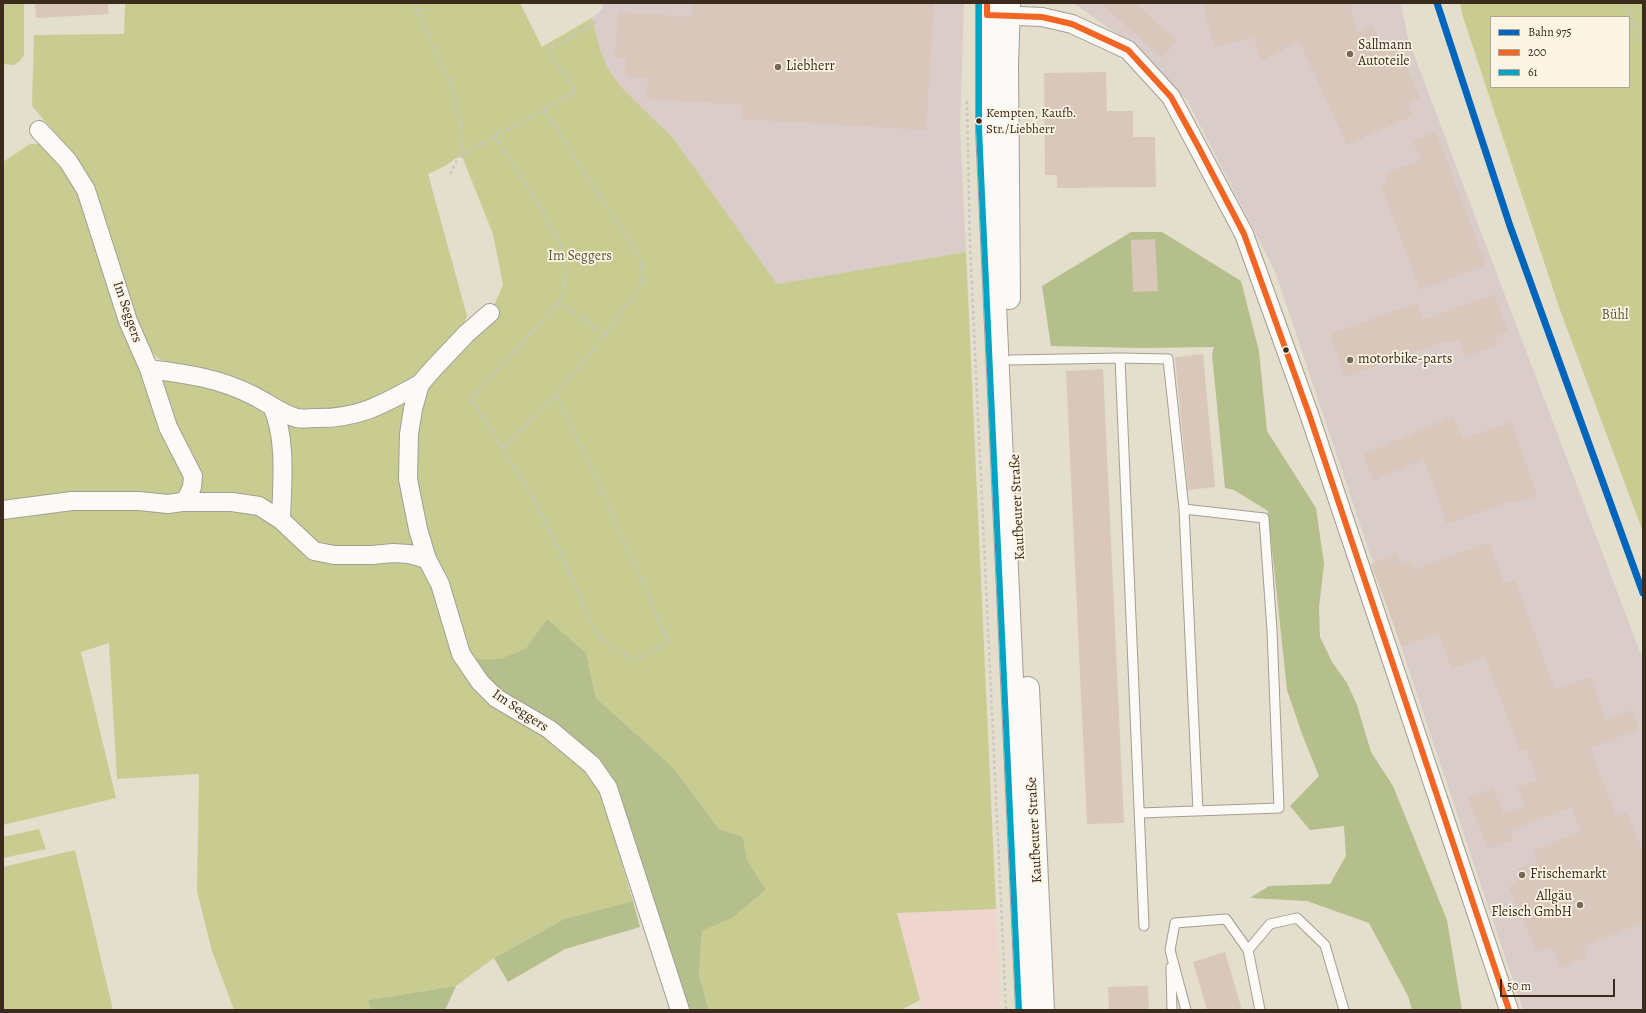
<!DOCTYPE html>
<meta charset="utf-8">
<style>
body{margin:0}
#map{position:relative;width:1646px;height:1013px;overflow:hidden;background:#e4decc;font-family:Alegreya,serif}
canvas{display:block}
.frame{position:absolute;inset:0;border:4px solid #3b2a1e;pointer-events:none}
.legend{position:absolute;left:1490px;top:16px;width:140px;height:72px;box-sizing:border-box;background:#fcf5e5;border:1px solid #afa495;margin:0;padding:5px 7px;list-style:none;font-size:12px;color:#3b2a1e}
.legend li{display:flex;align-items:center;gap:8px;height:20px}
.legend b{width:20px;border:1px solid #afa495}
.scale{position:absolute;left:1500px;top:979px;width:115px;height:18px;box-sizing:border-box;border:2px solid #3b2a1e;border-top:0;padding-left:5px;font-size:12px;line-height:14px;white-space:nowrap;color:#3b2a1e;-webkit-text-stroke:3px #fcf5e5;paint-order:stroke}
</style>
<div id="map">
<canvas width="1646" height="1013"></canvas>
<div class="frame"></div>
<ul class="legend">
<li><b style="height:5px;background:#0065bd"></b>Bahn 975</li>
<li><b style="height:5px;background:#f26522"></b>200</li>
<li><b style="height:5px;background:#03a3c5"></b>61</li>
</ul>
<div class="scale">50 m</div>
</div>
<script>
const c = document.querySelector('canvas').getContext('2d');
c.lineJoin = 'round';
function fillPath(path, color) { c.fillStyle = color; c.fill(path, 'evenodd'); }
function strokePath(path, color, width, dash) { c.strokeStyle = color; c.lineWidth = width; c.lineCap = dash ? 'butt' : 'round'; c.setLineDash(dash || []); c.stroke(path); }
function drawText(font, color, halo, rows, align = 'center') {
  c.font = font + ' Alegreya,serif'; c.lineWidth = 3.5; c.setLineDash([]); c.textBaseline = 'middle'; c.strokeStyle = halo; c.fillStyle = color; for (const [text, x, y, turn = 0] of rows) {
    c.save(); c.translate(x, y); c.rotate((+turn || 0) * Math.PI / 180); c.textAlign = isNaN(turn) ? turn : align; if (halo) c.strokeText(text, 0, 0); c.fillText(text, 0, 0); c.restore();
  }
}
fillPath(new Path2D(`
 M 996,909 L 1001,1010 L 923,1010 L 897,913 Z`), '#eed6cf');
fillPath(new Path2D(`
 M 603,3 L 964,3 L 960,128 L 966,252 L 777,284 L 674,139 L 622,88 L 609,70 L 600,49 L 592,18 L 603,9 Z
 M 1073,3 L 1401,3 L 1408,39 L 1643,660 L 1643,1010 L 1523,1010 L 1275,271 L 1187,100 L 1143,52 Z`), '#daccc9');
fillPath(new Path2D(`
 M 3,3 L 24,3 L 24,55 L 20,61 L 14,65 L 3,64 Z
 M 125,3 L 520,3 L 542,47 L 592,18 L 600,49 L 609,70 L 622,88 L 674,139 L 777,284 L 966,252 L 996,909 L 897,913 L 920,1000 L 901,1010 L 709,1010 L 699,976 L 702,931 L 732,918 L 766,890 L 747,860 L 743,837 L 719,829 L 673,767 L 596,698 L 586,653 L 547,620 L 526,648 L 500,659 L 470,659 L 431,556 L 414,479 L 417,411 L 431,382 L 491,312 L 503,285 L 493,234 L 463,159 L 459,156 L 445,166 L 428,174 L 467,316 L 460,332 L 415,378 L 351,409 L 298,413 L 159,359 L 144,344 L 75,156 L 32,106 L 34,35 L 124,34 Z
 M 1460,3 L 1643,3 L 1643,532 L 1559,307 L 1463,17 ZM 1491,17 L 1629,17 L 1629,87 L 1491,87 Z
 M 30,144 L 42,144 L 65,167 L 80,193 L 187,482 L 181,493 L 174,497 L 3,504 L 3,162 Z
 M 169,376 L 193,380 L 251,402 L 266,415 L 272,427 L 277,502 L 271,503 L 204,497 L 198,492 L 173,426 L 161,380 Z
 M 405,397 L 407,411 L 417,543 C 399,557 339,547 315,545 L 291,519 L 287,511 L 286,420 Z
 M 232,507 L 257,513 L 279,526 L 295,545 L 394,559 L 423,564 L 436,585 L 456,655 L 587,773 L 601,793 L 633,901 L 564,919 L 494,958 L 456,986 L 368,1000 L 370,1010 L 234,1010 L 212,951 L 197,891 L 199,774 L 117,779 L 109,643 L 81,652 L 116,798 L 3,825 L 3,517 L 73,508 L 139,508 L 175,513 Z
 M 39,829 L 46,849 L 3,858 L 3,837 Z
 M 75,850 L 113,1010 L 3,1010 L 3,867 Z`), '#c8cc91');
fillPath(new Path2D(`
 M 1131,232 L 1162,232 L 1241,281 L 1259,351 L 1267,431 L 1316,508 L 1324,564 L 1319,607 L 1320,637 L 1332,662 L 1347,683 L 1357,705 L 1371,752 L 1393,786 L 1447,920 L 1462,1010 L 1412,1010 L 1408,996 L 1369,923 L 1307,901 L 1250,898 L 1269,886 L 1330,884 L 1346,856 L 1344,826 L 1310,830 L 1290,806 L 1319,776 L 1302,734 L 1287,690 L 1268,511 L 1234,490 L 1225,488 L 1212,354 L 1214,347 L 1142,348 L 1051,346 L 1042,286 Z
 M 547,619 L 586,653 L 596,698 L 673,767 L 719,829 L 743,837 L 747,860 L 766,890 L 732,918 L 702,931 L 699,976 L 709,1010 L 686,1010 L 675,964 L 630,843 L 613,787 L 500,695 L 470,659 L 500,659 L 526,648 Z
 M 633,901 L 640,927 L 565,949 L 508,982 L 494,958 L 564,919 Z
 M 456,986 L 445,1010 L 370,1010 L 368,1000 Z`), '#b4bf8b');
fillPath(new Path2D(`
 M 35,3 L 108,3 L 109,14 L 36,18 Z
 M 692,3 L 934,3 L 926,130 L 741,119 L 742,105 L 646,99 L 648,78 L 625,77 L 626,58 L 615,57 L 618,12 L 691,17 Z
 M 1101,3 L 1135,3 L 1177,41 L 1162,58 Z
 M 1203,3 L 1350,3 L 1357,33 L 1372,26 L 1382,48 L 1394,42 L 1420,98 L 1407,104 L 1412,116 L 1347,145 L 1299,41 L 1262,61 L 1253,37 L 1214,47 Z
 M 1106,72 L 1107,111 L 1133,111 L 1133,137 L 1155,137 L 1156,187 L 1057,188 L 1057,175 L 1045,175 L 1044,73 Z
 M 1436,132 L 1486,265 L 1420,290 L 1381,185 L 1387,183 L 1384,174 L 1421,160 L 1413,141 Z
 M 1155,239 L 1158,291 L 1133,292 L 1131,240 Z
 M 1494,294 L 1508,332 L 1495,337 L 1498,345 L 1466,357 L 1460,340 L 1450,343 L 1449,340 L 1345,377 L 1330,334 L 1417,303 L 1423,320 Z
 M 1203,354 L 1215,487 L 1188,490 L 1175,357 Z
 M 1103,369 L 1124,823 L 1087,824 L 1066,371 Z
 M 1453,416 L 1463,439 L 1511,422 L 1537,495 L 1514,503 L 1513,500 L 1447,524 L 1424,459 L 1374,481 L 1363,455 Z
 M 1489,542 L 1504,584 L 1515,580 L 1555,690 L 1590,677 L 1606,720 L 1632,710 L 1639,729 L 1590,748 L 1616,816 L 1626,812 L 1643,851 L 1643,922 L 1583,947 L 1587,957 L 1561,968 L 1551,946 L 1537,952 L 1509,887 L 1517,884 L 1517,870 L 1538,861 L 1533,851 L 1581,831 L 1571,807 L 1510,831 L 1513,840 L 1488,849 L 1468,798 L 1493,788 L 1504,814 L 1525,806 L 1518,787 L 1538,780 L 1526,749 L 1520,751 L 1485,657 L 1452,669 L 1438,633 L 1402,647 L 1371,564 L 1396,554 L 1400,565 L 1410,561 L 1413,570 Z
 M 1225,952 L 1242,1010 L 1207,1010 L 1193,962 Z
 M 1148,986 L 1149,1010 L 1109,1010 L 1108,987 Z`), '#d9c7bc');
const service = new Path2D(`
 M 1120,358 L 1168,359 L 1184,509
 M 1011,360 L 1120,358 L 1144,926
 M 1140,813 L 1279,808 L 1272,630 L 1264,518 L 1184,509 L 1198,811
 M 1171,967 L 1172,1010
 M 1186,1010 L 1170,950 L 1175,923 L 1226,919 L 1248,950
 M 1260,1010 L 1248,950 L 1270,924 L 1297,918 L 1325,945 L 1344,1010`);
const minor = new Path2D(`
 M 996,15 L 1042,17 L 1072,24 L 1128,50 L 1171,97 L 1244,234 L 1309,414 L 1509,1010
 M 39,130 L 68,161 L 86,190 L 128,321 L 149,369 L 168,427 L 193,476 L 192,487 L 187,498 L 182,502
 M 490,313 L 466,334 L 433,369 L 420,384 L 413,409 L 409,434 L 408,479 L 418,529 L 427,559 L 440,584 L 461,654 L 480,682 L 496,698 L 549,729 L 592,765 L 608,788 L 680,1010
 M 149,369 C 187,374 219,378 254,396 C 268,403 282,414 297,418 C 303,419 310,418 315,418 C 359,419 383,404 420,384
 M 272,406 C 287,439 282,484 281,520
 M 3,510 L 72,501 L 139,501 L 168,504 L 182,502 L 232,502 L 259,506 L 281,520 L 314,551 L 334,555 L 372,555 L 393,553 L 409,554 L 427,559`);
const secondary = new Path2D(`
 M 987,3 L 987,129 L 1027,1010
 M 1009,3 L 1007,66 L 1009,298
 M 1028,688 L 1043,1010`);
strokePath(service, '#a49e92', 11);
strokePath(minor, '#a49e92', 20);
strokePath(secondary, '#a49e92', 24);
strokePath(new Path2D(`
 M 413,3 L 452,86 L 460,118 L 462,144 L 459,156 L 449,176
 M 1625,3 L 1643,43
 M 967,101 L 970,245 L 1006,1010
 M 495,136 L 537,201 L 560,243 L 566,274 L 563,295 L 554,308 L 471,399 L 533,497 L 556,542 L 595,632 L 616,650 L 634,660 L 669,642 L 603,493 L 556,395
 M 459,156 L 575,92 L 549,50 L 596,22
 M 558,303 L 606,334
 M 503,448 L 556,395 L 606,334 L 640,287 L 643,273 L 641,260 L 544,109`), '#cac7c3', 2.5, [3, 3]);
strokePath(service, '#fbfaf7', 9);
strokePath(minor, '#fbfaf7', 18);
strokePath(secondary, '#fbfaf7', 22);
strokePath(new Path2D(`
 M 987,3 L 987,15 L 1042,17 L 1072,24 L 1128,50 L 1171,97 L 1199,148 L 1244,234 L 1309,414 L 1509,1010`), '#f26522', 6);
strokePath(new Path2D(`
 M 979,3 L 979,129 L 1019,1010`), '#03a3c5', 6);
strokePath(new Path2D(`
 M 1437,3 L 1510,226 L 1643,593`), '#0065bd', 7);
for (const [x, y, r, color] of [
 [1350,54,4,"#76695b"],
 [778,67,4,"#76695b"],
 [979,121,3.5,"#3b2a1e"],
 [1286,350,3.5,"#3b2a1e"],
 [1350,360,4,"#76695b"],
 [1522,875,4,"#76695b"],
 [1580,905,4,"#76695b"]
]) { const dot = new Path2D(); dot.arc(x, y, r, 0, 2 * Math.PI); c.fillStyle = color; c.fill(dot); strokePath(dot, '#fcf5e5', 1.5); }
drawText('13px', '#3b2a1e', '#fcf5e5', [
 ["Kempten, Kaufb.",986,114],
 ["Str./Liebherr",986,130]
], 'left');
drawText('14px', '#3b2a1e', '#fcf5e5', [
 ["Sallmann",1358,46],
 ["Autoteile",1358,62],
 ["Liebherr",786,67],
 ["motorbike-parts",1358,360],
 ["Frischemarkt",1530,875],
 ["Allgäu",1572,897,"right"],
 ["Fleisch GmbH",1572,913,"right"]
], 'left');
drawText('14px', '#5e5632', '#fcf5e5', [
 ["Im Seggers",580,257],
 ["Bühl",1615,316]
]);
drawText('14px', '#3b2a1e', '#fcf5e5', [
 ["Im Seggers",127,312,71],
 ["Kaufbeurer Straße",1018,507,-93],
 ["Im Seggers",520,711,34],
 ["Kaufbeurer Straße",1035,830,-93]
]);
</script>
